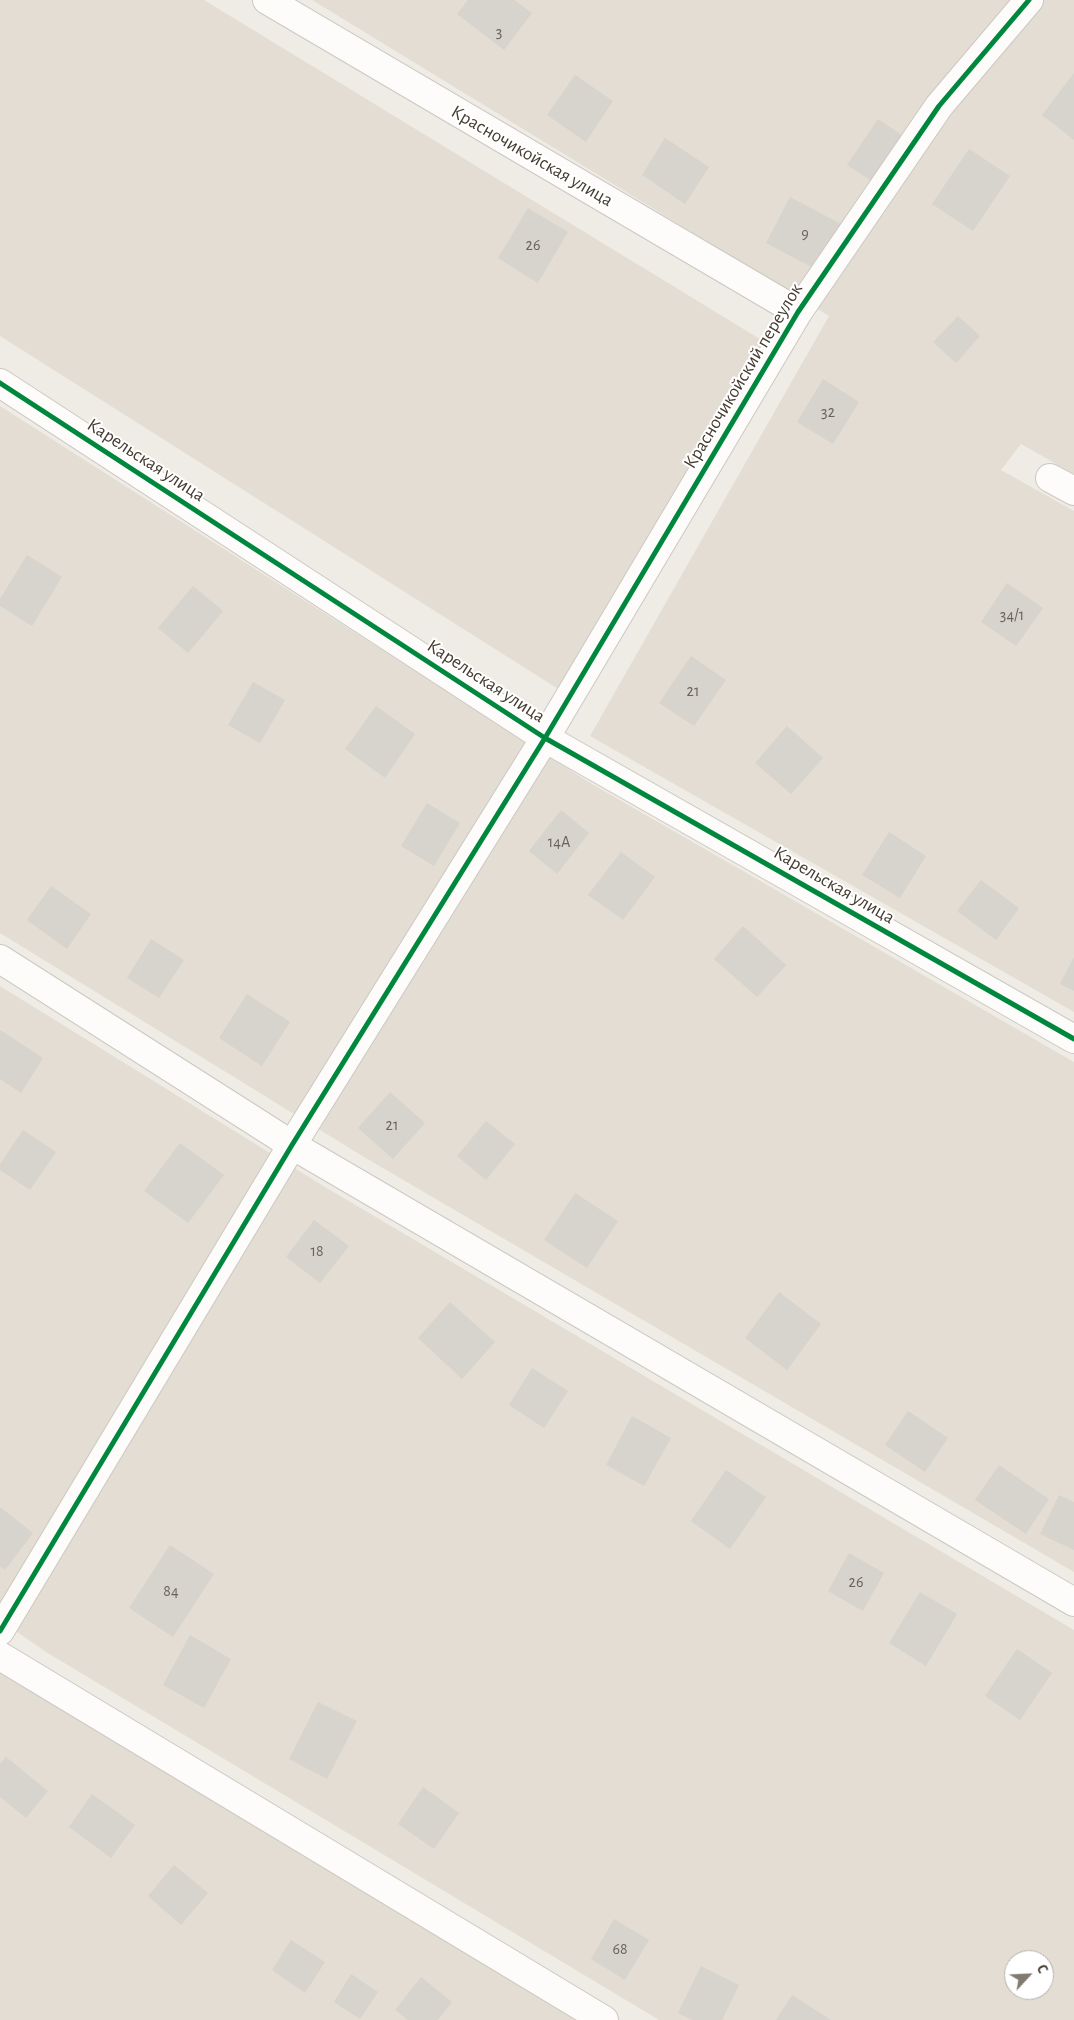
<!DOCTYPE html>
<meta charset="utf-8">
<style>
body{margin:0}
#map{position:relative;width:1074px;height:2020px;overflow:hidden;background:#efece6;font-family:"Alegreya Sans",sans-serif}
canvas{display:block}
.north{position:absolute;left:1004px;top:1950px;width:50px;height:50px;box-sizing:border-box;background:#fff;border:1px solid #b5b1ad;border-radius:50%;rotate:65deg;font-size:14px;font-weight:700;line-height:20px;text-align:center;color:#453c32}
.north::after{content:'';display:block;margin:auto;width:18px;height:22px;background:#807a71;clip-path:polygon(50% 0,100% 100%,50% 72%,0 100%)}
</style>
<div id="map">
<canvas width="1074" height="2020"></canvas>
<div class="north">С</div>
</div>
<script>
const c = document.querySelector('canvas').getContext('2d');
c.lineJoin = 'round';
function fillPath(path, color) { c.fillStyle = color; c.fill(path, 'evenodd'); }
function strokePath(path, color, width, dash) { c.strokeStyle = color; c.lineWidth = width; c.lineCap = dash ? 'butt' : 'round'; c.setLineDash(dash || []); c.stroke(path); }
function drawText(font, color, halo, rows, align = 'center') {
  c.font = font + ' "Alegreya Sans",sans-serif'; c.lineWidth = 4; c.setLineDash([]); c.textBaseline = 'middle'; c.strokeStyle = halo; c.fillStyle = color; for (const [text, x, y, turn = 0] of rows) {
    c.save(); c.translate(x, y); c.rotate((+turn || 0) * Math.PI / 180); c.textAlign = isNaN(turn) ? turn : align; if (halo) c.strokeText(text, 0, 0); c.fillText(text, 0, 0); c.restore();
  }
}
fillPath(new Path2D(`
 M 0,0 L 204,0 L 778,350 L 563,692 L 0,336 Z
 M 312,0 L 1074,0 L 1074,474 L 1021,444 L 1001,470 L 1074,511 L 1074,1012 L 590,736 L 829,316 Z
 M 0,406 L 592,784 L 1074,1062 L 1074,1572 L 364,1157 L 0,933 Z
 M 0,986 L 325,1187 L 1074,1630 L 1074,2020 L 659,2020 L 46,1652 L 0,1620 ZM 1014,1960 L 1044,1960 L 1044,1990 L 1014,1990 Z
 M 0,1660 L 587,2020 L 0,2020 Z`), '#e4ddd3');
fillPath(new Path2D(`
 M 468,0 L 514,0 L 532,13 L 504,50 L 457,14 Z
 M 1074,73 L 1074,140 L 1042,115 Z
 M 575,75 L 613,101 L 586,142 L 547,115 Z
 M 878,119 L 909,140 L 878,185 L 847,165 Z
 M 665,138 L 709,167 L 685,204 L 642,175 Z
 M 969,149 L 1010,176 L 973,231 L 932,204 Z
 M 790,197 L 843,225 L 819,271 L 766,243 Z
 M 528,208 L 568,232 L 538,283 L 498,258 Z
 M 958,316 L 980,336 L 956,363 L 933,342 Z
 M 823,379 L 859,402 L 833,444 L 797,422 Z
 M 27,555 L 62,577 L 32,626 L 0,606 L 0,599 Z
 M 1007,583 L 1043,608 L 1016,646 L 981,622 Z
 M 193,586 L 223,611 L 188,653 L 158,628 Z
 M 691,656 L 726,680 L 694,726 L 659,703 Z
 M 253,682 L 285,700 L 260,743 L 228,725 Z
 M 376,706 L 415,734 L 385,778 L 345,749 Z
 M 787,726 L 823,758 L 791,794 L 755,763 Z
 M 427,803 L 460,823 L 434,866 L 401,846 Z
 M 561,810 L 589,833 L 557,874 L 529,851 Z
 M 889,832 L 926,856 L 900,898 L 862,875 Z
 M 621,852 L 655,877 L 623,920 L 588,895 Z
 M 981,880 L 1019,908 L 996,940 L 957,911 Z
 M 51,886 L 91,914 L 67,949 L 27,920 Z
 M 743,926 L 786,965 L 757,997 L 714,959 Z
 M 151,939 L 184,960 L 159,998 L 127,978 Z
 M 1074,957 L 1074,991 L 1060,984 Z
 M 247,994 L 290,1022 L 262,1066 L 219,1038 Z
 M 0,1030 L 43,1058 L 21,1093 L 0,1079 Z
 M 390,1092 L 425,1123 L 393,1159 L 358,1128 Z
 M 486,1121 L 515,1144 L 486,1180 L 457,1156 Z
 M 23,1130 L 56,1152 L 30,1190 L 0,1170 L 0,1164 Z
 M 180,1143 L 224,1175 L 188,1223 L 144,1191 Z
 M 575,1193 L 618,1221 L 587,1268 L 544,1240 Z
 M 314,1220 L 349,1246 L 320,1283 L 286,1257 Z
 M 779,1292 L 821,1324 L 787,1370 L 745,1338 Z
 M 450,1302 L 495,1342 L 462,1379 L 418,1338 Z
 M 532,1368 L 568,1391 L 544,1428 L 509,1405 Z
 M 908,1411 L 948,1438 L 925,1472 L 885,1445 Z
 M 632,1416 L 671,1438 L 644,1486 L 606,1465 Z
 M 999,1465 L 1049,1499 L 1026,1534 L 975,1500 Z
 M 726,1470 L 766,1497 L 730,1549 L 691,1521 Z
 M 1059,1495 L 1074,1502 L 1074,1550 L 1040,1534 Z
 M 0,1507 L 33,1533 L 5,1570 L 0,1566 Z
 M 170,1545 L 214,1574 L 173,1637 L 129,1608 Z
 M 849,1553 L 884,1573 L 863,1611 L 828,1591 Z
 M 920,1592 L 957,1614 L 926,1666 L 889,1643 Z
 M 190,1635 L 231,1659 L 204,1708 L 163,1685 Z
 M 1017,1649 L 1052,1673 L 1020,1720 L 985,1696 Z
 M 318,1702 L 357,1721 L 327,1779 L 289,1759 Z
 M 6,1757 L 48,1791 L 26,1818 L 0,1797 L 0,1764 Z
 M 423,1787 L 459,1813 L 434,1849 L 398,1824 Z
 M 92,1794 L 135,1825 L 111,1858 L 69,1827 Z
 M 174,1865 L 208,1893 L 181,1925 L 148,1896 Z
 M 614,1919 L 649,1940 L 625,1980 L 591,1959 Z
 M 291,1940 L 325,1962 L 305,1993 L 272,1970 Z
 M 701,1966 L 739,1985 L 722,2020 L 692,2020 L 678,2013 Z
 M 351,1974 L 378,1992 L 360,2019 L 334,2002 Z
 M 421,1977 L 452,2002 L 438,2020 L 408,2020 L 395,2010 Z
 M 792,1995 L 831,2020 L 776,2020 Z`), '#d7d3cd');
const minor = new Path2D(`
 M 267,0 L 798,312
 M 0,383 L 545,738 L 1074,1039
 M 1050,478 L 1074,491
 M 0,959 L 292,1145 L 1074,1602
 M 0,1631 L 292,1145 L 545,738 L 798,312 L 939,106 L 1029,0
 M 0,1656 L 604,2020`);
strokePath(minor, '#cbc8c2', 30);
strokePath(minor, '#fdfcfb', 28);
strokePath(new Path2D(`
 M 0,383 L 545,738 L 1074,1039
 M 0,1631 L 292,1145 L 545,738 L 798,312 L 939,106 L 1029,0`), '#00873e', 5);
drawText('16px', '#6b635a', null, [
 ["3",499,32],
 ["9",805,234],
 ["26",533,245],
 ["32",828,412],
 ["34/1",1012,615],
 ["21",693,691],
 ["14А",559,842],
 ["21",392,1125],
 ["18",317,1251],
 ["26",856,1582],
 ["84",171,1591],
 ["68",620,1949]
]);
drawText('19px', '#453c32', '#fff', [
 ["Красночикойская улица",532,156,30],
 ["Красночикойский переулок",743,376,-59],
 ["Карельская улица",146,460,33],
 ["Карельская улица",486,681,33],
 ["Карельская улица",834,885,30]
]);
</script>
